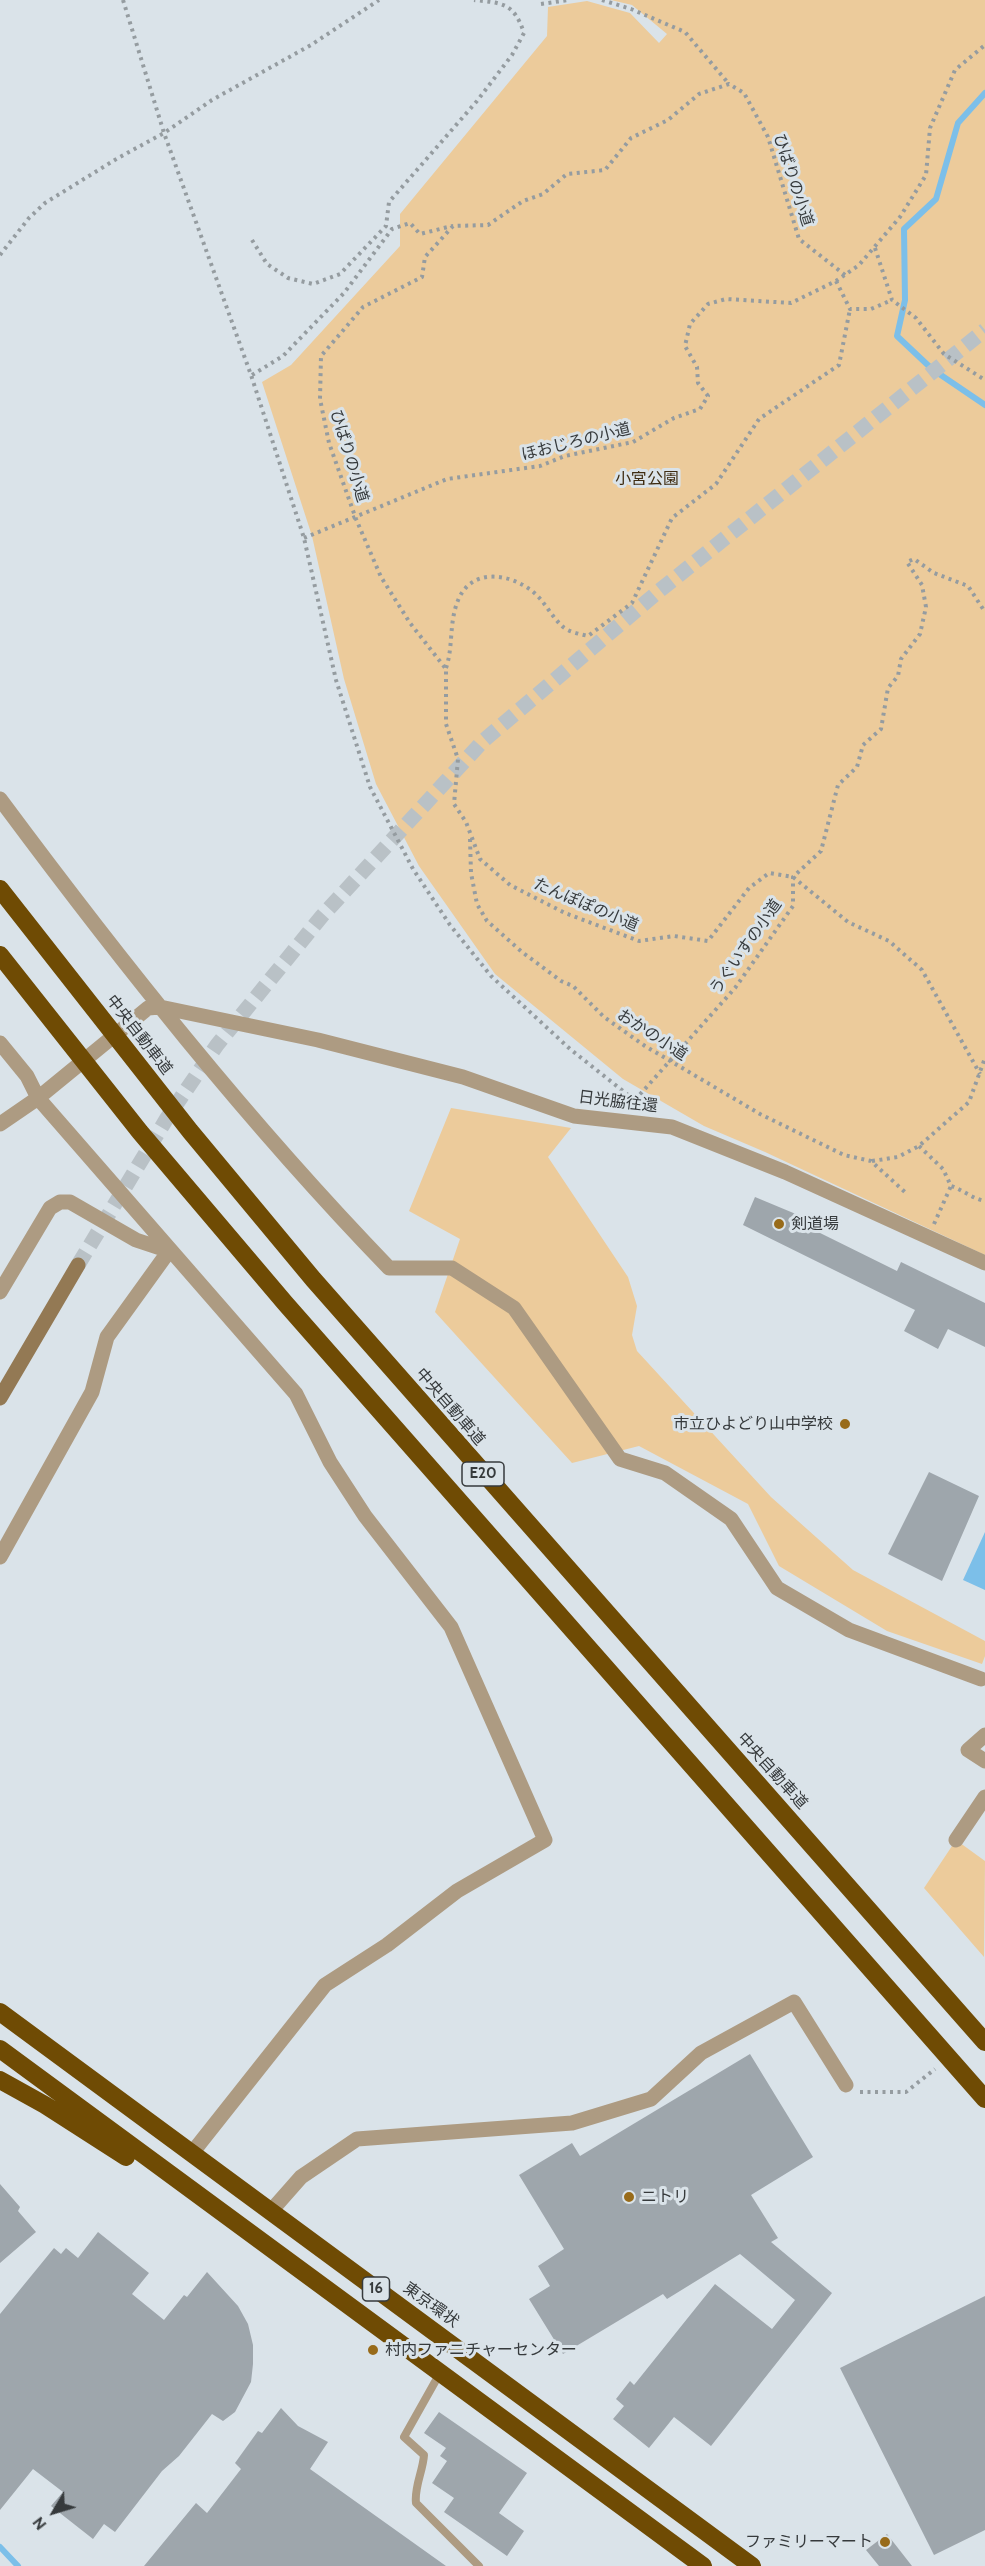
<!DOCTYPE html>
<meta charset="utf-8">
<style>
body{margin:0}
#map{position:relative;width:985px;height:2566px;overflow:hidden;background:#dae3e9;font-family:Cabin,sans-serif}
canvas{display:block}
.north{position:absolute;left:24px;top:2482px;width:60px;height:60px;-webkit-text-stroke:4px #dae3e9;paint-order:stroke;rotate:232deg;font-size:16px;font-weight:700;line-height:24px;text-align:center;color:#363a3c}
.north::after{content:'';display:block;margin:auto;width:21px;height:27px;background:#363a3c;clip-path:polygon(50% 0,100% 100%,50% 72%,0 100%)}
</style>
<div id="map">
<canvas width="985" height="2566"></canvas>
<div class="north">N</div>
</div>
<script>
const c = document.querySelector('canvas').getContext('2d');
c.lineJoin = 'round';
function fillPath(path, color) { c.fillStyle = color; c.fill(path, 'evenodd'); }
function strokePath(path, color, width, dash) { c.strokeStyle = color; c.lineWidth = width; c.lineCap = dash ? 'butt' : 'round'; c.setLineDash(dash || []); c.stroke(path); }
function drawText(font, color, halo, rows, align = 'center') {
  c.font = font + ' Cabin,"Noto Sans JP",sans-serif'; c.lineWidth = 6; c.setLineDash([]); c.textBaseline = 'middle'; c.strokeStyle = halo; c.fillStyle = color; for (const [text, x, y, turn = 0] of rows) {
    c.save(); c.translate(x, y); c.rotate((+turn || 0) * Math.PI / 180); c.textAlign = isNaN(turn) ? turn : align; if (halo) c.strokeText(text, 0, 0); c.fillText(text, 0, 0); c.restore();
  }
}
fillPath(new Path2D(`
 M 611,0 L 985,0 L 985,1255 L 765,1152 L 704,1126 L 623,1079 L 495,974 L 419,866 L 376,784 L 344,679 L 312,536 L 262,382 L 291,365 L 400,246 L 400,214 L 547,36 L 548,7 L 587,1 L 630,13 L 659,43 L 667,34 L 632,5 Z
 M 451,1108 L 571,1128 L 548,1157 L 628,1277 L 637,1306 L 632,1335 L 637,1351 L 771,1497 L 853,1570 L 985,1641 L 985,1656 L 982,1664 L 887,1631 L 779,1566 L 748,1504 L 639,1446 L 572,1463 L 435,1312 L 460,1239 L 409,1211 Z
 M 956,1840 L 985,1861 L 984,1957 L 924,1888 Z`), '#eccb9b');
fillPath(new Path2D(`
 M 985,1532 L 985,1590 L 963,1580 Z`), '#7cbfe9');
strokePath(new Path2D(`
 M 985,93 L 958,123 L 936,199 L 904,229 L 905,300 L 897,336 L 932,369 L 985,405
 M 0,2547 L 18,2566`), '#7cbfe9', 6);
fillPath(new Path2D(`
 M 755,1197 L 815,1222 L 812,1229 L 897,1271 L 901,1262 L 985,1303 L 985,1347 L 948,1329 L 938,1349 L 904,1331 L 915,1310 L 743,1225 Z
 M 929,1472 L 979,1496 L 942,1581 L 888,1554 Z
 M 750,2054 L 813,2157 L 751,2195 L 778,2238 L 771,2242 L 832,2293 L 711,2446 L 674,2417 L 649,2448 L 613,2419 L 624,2406 L 616,2399 L 630,2381 L 634,2385 L 715,2284 L 772,2329 L 795,2300 L 740,2254 L 667,2299 L 663,2294 L 563,2354 L 529,2299 L 550,2286 L 538,2266 L 564,2249 L 519,2175 L 572,2143 L 580,2156 Z
 M 0,2184 L 20,2207 L 18,2211 L 36,2232 L 0,2263 Z
 M 98,2232 L 149,2273 L 132,2294 L 164,2320 L 184,2295 L 187,2297 L 207,2272 L 238,2306 L 248,2324 L 253,2345 L 253,2364 L 251,2382 L 235,2412 L 223,2421 L 212,2414 L 179,2456 L 162,2471 L 115,2532 L 104,2524 L 93,2539 L 51,2506 L 63,2492 L 33,2469 L 0,2510 L 0,2314 L 54,2248 L 61,2254 L 66,2248 L 78,2258 Z
 M 985,2296 L 985,2530 L 934,2555 L 840,2368 Z
 M 281,2408 L 298,2426 L 328,2442 L 310,2469 L 446,2566 L 144,2566 L 196,2503 L 207,2513 L 241,2469 L 235,2463 L 258,2431 L 262,2433 Z
 M 439,2412 L 527,2473 L 499,2513 L 524,2531 L 507,2556 L 444,2512 L 454,2498 L 432,2483 L 447,2461 L 440,2456 L 446,2448 L 424,2433 Z
 M 887,2534 L 912,2566 L 879,2566 L 866,2550 Z`), '#9ea6ac');
strokePath(new Path2D(`
 M 78,1265 L 167,1118 L 217,1045 L 322,916 L 483,741 L 659,591 L 985,330`), '#b9c1c6', 15, [15, 8]);
strokePath(new Path2D(`
 M 123,0 L 164,133 L 251,375 L 304,538 L 336,680 L 370,787 L 413,869 L 450,925 L 491,976 L 570,1049 L 642,1106
 M 602,0 L 631,9 L 685,32 L 729,84
 M 541,4 L 569,0
 M 252,240 L 267,264 L 288,278 L 313,284 L 340,274 L 386,226 L 389,202 L 477,101 L 512,55 L 524,33 C 514,3 503,3 474,0
 M 875,248 L 892,300 L 916,318 L 944,354 L 985,380
 M 0,255 L 29,218 L 45,203 L 118,158 L 164,133 L 212,100 L 311,45 L 379,0
 M 845,275 L 799,239 L 768,137 L 744,93 L 729,84 L 699,94 L 668,120 L 631,138 L 605,170 L 567,174 L 543,194 L 523,201 L 488,225 L 453,226 L 425,257 L 422,277 L 363,307 L 340,334 L 321,356 L 320,399 L 329,443 L 356,519 L 381,577 L 410,623 L 446,669 L 446,724 L 458,759 L 454,804 L 466,822 L 480,859 L 510,885 L 565,913 L 639,941 L 674,936 L 708,941 L 749,888 L 769,873 L 793,877 L 848,922 L 889,941 L 922,970 L 980,1074
 M 836,281 L 850,309 L 871,309 L 892,300
 M 252,375 L 283,356 L 344,293 L 392,229 L 410,223 L 420,234 L 452,226
 M 304,538 L 447,479 L 540,466 L 565,456 L 633,442 L 674,418 L 700,409 L 708,396 L 698,383 L 697,367 L 685,346 L 690,324 L 708,304 L 726,299 L 791,303 L 836,281 L 859,265 L 900,217 L 926,175 L 930,128 L 955,70 L 985,45
 M 446,668 C 454,645 448,620 460,596 C 475,568 510,574 532,591 C 544,600 551,616 562,626 C 568,632 580,634 588,636 L 632,603 L 672,518 L 716,484 L 759,419 L 839,365 L 850,309
 M 470,839 L 471,873 L 477,904 L 487,921 L 522,952 L 561,981 L 573,986 L 604,1017 L 645,1046 L 760,1114 L 844,1155 L 871,1161 L 906,1193
 M 635,1100 L 735,988 L 793,906 L 793,877 L 821,851 L 838,785 L 857,767 L 863,745 L 881,729 L 888,688 L 898,676 L 901,659 L 920,634 L 926,607 L 922,585 L 907,562 L 914,559 L 934,573 L 968,586 L 985,612
 M 919,1146 L 943,1169 L 951,1186 C 963,1190 973,1199 985,1201
 M 872,1161 L 898,1157 L 919,1146 L 969,1102 L 985,1058
 M 934,1224 L 951,1186
 M 860,2092 L 906,2092 L 935,2069`), '#959ca0', 4, [3, 4.5]);
strokePath(new Path2D(`
 M 440,2373 L 404,2437 L 424,2455 C 423,2471 414,2487 416,2503 L 479,2566`), '#ad9b82', 8);
strokePath(new Path2D(`
 M 0,799 C 121,962 248,1122 389,1268 L 452,1268 L 514,1308 L 620,1459 L 665,1473 L 731,1519 L 777,1588 L 849,1630 L 981,1679
 M 0,1043 L 27,1076 L 38,1098 L 296,1394 L 330,1462 L 365,1516 L 451,1627 L 545,1840 L 457,1891 L 387,1945 L 325,1985 L 192,2153
 M 0,1124 L 38,1098 L 148,1008 L 160,1007 L 318,1040 L 463,1077 L 574,1116 L 672,1127 L 785,1172 L 985,1263
 M 0,1292 L 50,1208 L 60,1202 L 70,1202 L 136,1240 L 169,1251 L 107,1337 L 92,1392 L 0,1557
 M 985,1735 L 968,1750 L 985,1761
 M 956,1840 L 985,1797
 M 271,2211 L 301,2177 L 357,2139 L 572,2123 L 651,2099 L 701,2053 L 794,2002 L 846,2085`), '#ad9b82', 15);
strokePath(new Path2D(`
 M 0,1398 L 78,1265`), '#937954', 15);
strokePath(new Path2D(`
 M 0,889 L 190,1131 L 313,1279 L 985,2042
 M 0,955 L 140,1132 L 285,1303 L 985,2099
 M 0,2012 L 752,2566
 M 0,2049 L 703,2566
 M 0,2080 L 45,2105 L 126,2157`), '#6f4b04', 18);
for (const [x, y, r, color] of [
 [779,1224,6,"#986b1a"],
 [845,1424,6,"#986b1a"],
 [629,2197,6,"#986b1a"],
 [373,2350,6,"#986b1a"],
 [885,2542,6,"#986b1a"]
]) { const dot = new Path2D(); dot.arc(x, y, r, 0, 2 * Math.PI); c.fillStyle = color; c.fill(dot); strokePath(dot, '#dae3e9', 2); }
for (const [x, y, w] of [
 [483,1474,42],
 [376,2289,27]
]) { const box = new Path2D(); box.roundRect(x - w / 2, y - 12, w, 24, 4.5); c.fillStyle = '#dae3e9'; c.fill(box); strokePath(box, '#363a3c', 1.5); }
drawText('bold 15px', '#363a3c', null, [
 ["E20",483,1474],
 ["16",376,2289]
]);
drawText('16px', '#363a3c', '#dae3e9', [
 ["ひばりの小道",793,180,72],
 ["ほおじろの小道",576,442,-14],
 ["ひばりの小道",349,456,73],
 ["たんぽぽの小道",586,905,23],
 ["うぐいすの小道",746,947,-55],
 ["中央自動車道",139,1035,52],
 ["おかの小道",652,1035,33],
 ["日光脇往還",618,1102,7],
 ["中央自動車道",450,1407,49],
 ["中央自動車道",772,1771,48],
 ["東京環状",431,2305,36]
]);
drawText('16px', '#3f2d12', '#dae3e9', [
 ["小宮公園",647,479]
]);
drawText('16px', '#363a3c', '#dae3e9', [
 ["剣道場",791,1224],
 ["市立ひよどり山中学校",833,1424,"right"],
 ["ニトリ",641,2197],
 ["村内ファニチャーセンター",385,2350],
 ["ファミリーマート",873,2542,"right"]
], 'left');
</script>
